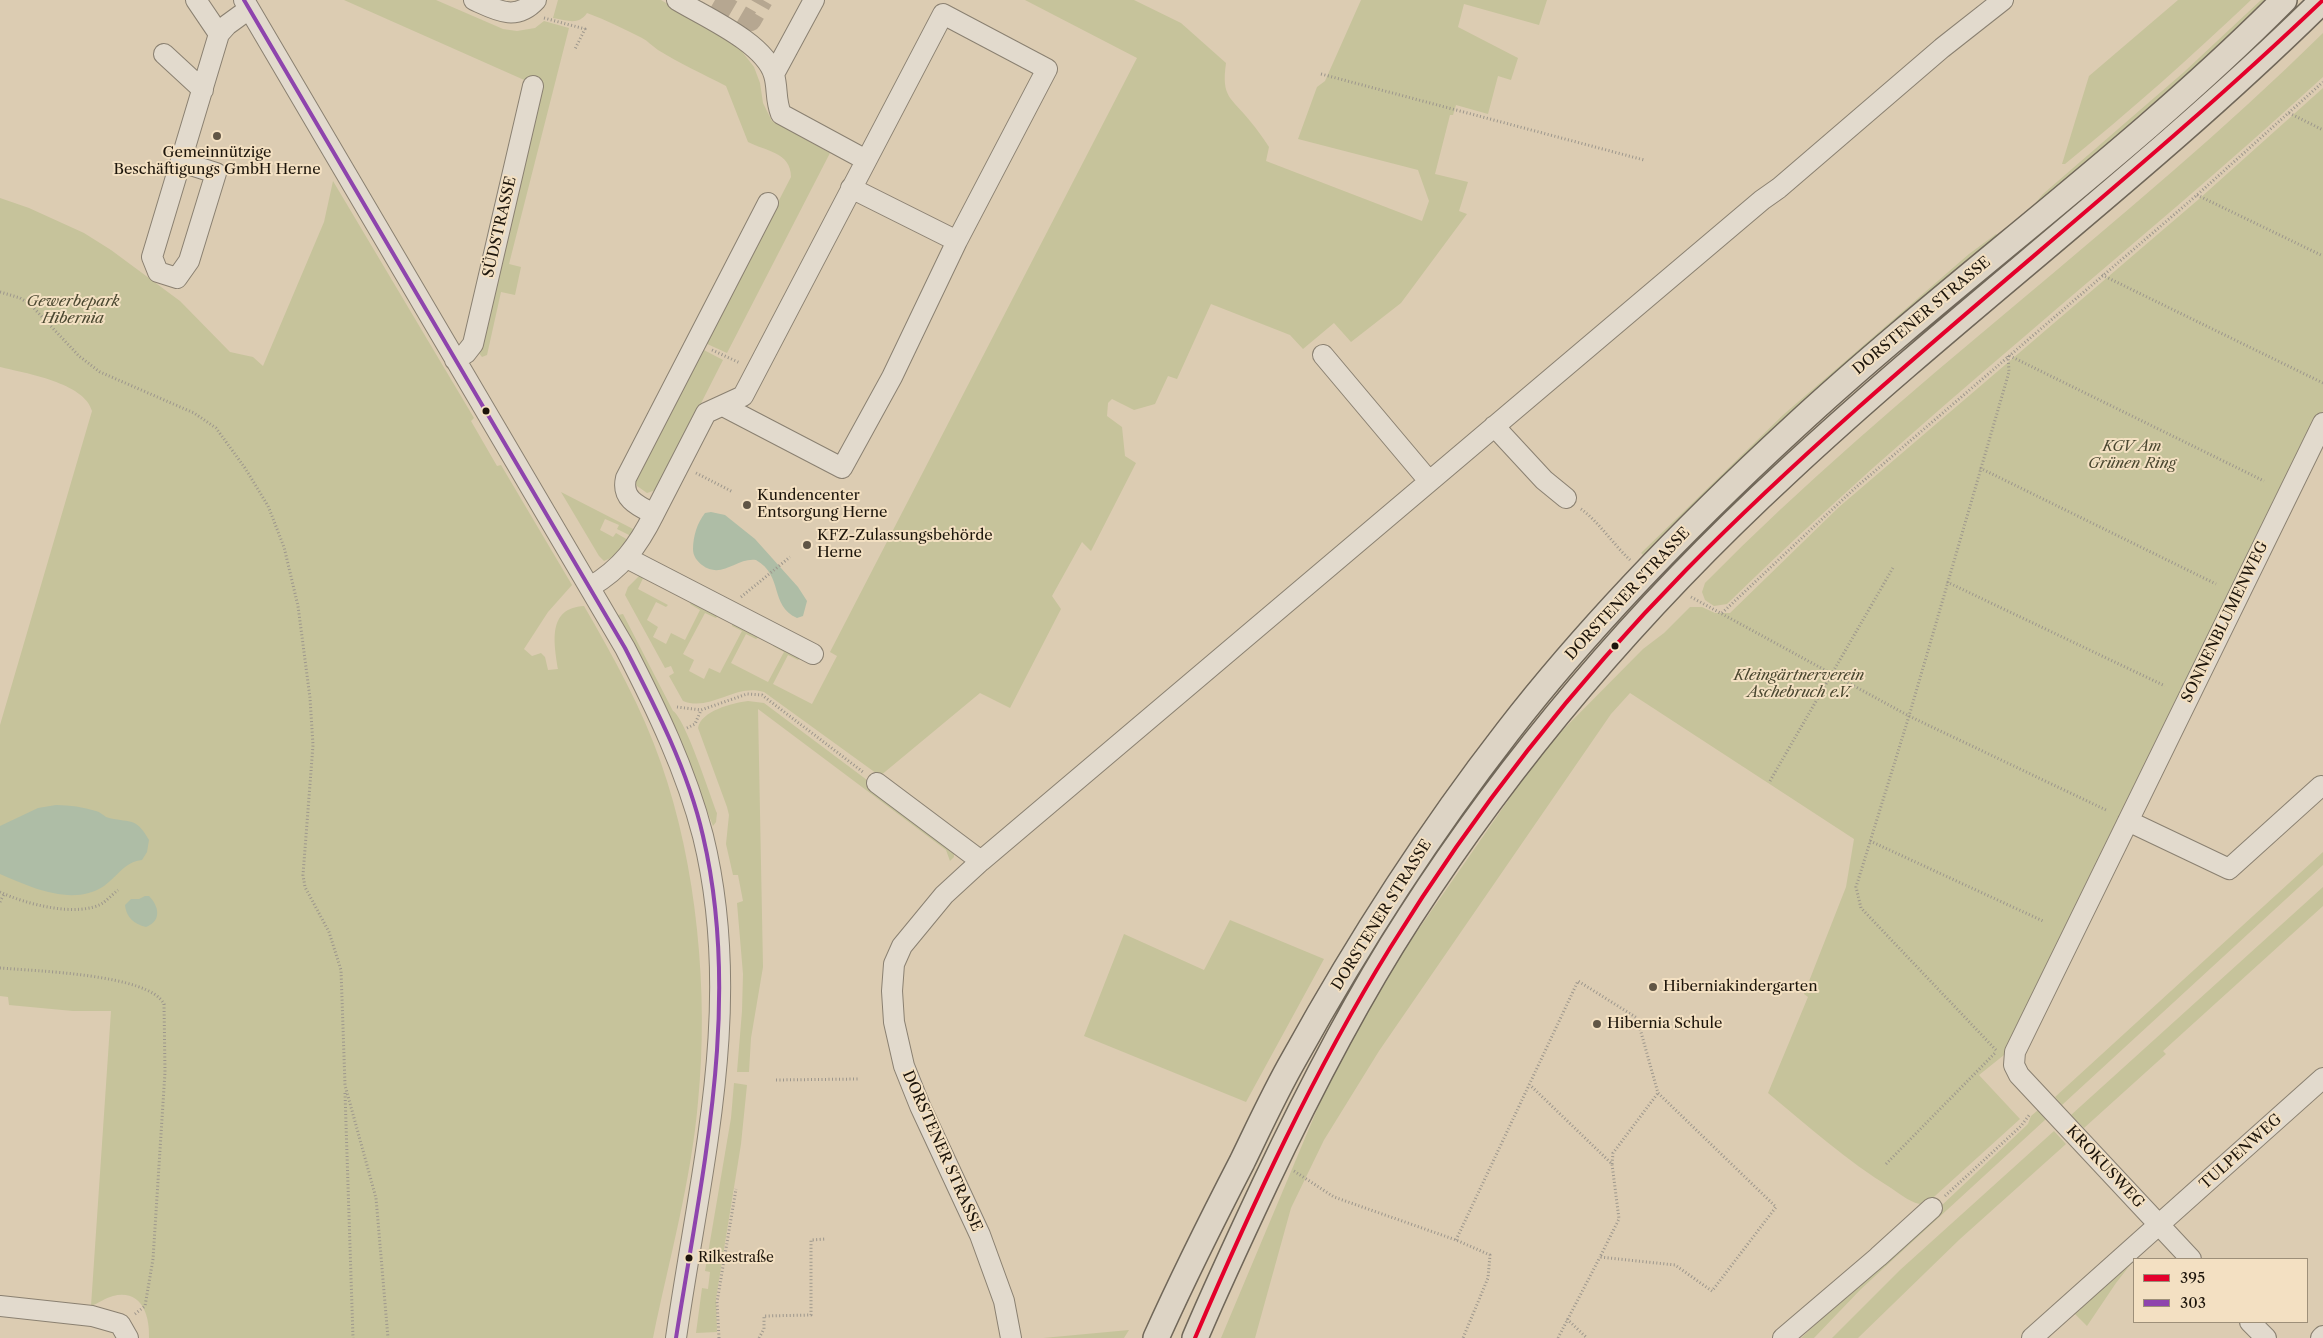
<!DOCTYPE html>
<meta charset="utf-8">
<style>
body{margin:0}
#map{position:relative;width:2323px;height:1338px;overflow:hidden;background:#dcccb2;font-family:"Libre Caslon Text",serif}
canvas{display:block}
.legend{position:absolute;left:2133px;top:1258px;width:175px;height:65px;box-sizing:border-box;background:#f3e0c2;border:1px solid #9d8f79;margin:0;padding:6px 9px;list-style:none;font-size:15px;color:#1d150b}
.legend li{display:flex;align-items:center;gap:10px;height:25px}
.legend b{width:25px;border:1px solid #9d8f79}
</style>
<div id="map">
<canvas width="2323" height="1338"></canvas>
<ul class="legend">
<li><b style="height:6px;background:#e4002b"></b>395</li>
<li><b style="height:6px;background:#8e44ad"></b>303</li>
</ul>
</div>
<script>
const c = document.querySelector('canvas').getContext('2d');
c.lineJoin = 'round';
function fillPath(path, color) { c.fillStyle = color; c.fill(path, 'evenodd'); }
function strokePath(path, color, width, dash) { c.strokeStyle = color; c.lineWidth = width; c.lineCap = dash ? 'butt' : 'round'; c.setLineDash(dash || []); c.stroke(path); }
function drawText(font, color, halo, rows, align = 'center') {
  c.font = font + ' "Libre Caslon Text",serif'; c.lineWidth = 4; c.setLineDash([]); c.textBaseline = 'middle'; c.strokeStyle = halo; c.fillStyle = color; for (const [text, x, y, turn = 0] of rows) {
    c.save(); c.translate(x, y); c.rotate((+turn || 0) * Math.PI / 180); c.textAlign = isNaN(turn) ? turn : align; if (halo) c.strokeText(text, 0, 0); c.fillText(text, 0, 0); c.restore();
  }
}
fillPath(new Path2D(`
 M 344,0 L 436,0 L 503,29 L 517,31 L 535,28 L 544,21 L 569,28 L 509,264 L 521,267 L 515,295 L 501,292 L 487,355 L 482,357 L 478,352 L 540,87 Z
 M 558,0 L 661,0 L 737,45 L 754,67 L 760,83 L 763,103 L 772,121 L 830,153 L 727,353 L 705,343 L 791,177 C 791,152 765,151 748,142 L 726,86 C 703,74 679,63 658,50 C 652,46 648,41 642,38 C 624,29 606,20 587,13 C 578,26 567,20 553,18 Z
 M 1025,0 L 1134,0 L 1181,23 L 1226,63 C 1221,98 1231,97 1250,121 C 1257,129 1263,138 1269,147 L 1266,161 L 1422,221 L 1429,201 L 1418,170 L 1298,139 L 1317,87 L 1325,81 L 1361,0 L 1547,0 L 1539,25 L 1464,4 L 1458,27 L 1518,58 L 1511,80 L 1498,76 L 1488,114 L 1456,105 L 1453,115 L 1450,115 L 1435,174 L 1468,182 L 1459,211 L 1467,214 L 1401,303 L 1351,342 L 1334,323 L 1303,349 L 1290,335 L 1211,304 L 1177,379 L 1168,376 L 1155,404 L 1134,410 L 1112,399 L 1108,403 L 1107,416 L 1122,427 L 1125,456 L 1136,463 L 1091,551 L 1082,542 L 1052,596 L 1061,609 L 1010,708 L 980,693 L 880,776 L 764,692 C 735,683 711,712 683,701 L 669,676 L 674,673 L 671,666 L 665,668 L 625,595 L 628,587 L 643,572 L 645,574 L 638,589 L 668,605 L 666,607 L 656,602 L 647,620 L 658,627 L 653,637 L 666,644 L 671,633 L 685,640 L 700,610 L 690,604 L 692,600 L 718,615 L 716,618 L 705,613 L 683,654 L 694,660 L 689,671 L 704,679 L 709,668 L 720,673 L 742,631 L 732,626 L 733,623 L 759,637 L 756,639 L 746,634 L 731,663 L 768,682 L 784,652 L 773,646 L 774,643 L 801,657 L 798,660 L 788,655 L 773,684 L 812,704 L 837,656 L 830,652 L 1137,58 Z
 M 2178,0 L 2251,0 C 2191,57 2129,112 2065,164 L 2062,164 L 2089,76 Z
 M 2261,0 L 2271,0 L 2188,78 L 2032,207 L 2043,194 L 2184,72 Z
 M 2323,33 L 2323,77 C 2127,256 1917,418 1727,604 L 1714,606 L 1705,600 L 1702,592 L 1705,583 C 1899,386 2126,227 2323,33 Z
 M 2323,88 L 2323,411 L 2009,1051 L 1979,1075 L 2020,1119 L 1925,1205 C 1910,1203 1903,1196 1891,1188 C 1847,1161 1808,1126 1768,1093 L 1808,997 L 1804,994 L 1846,887 L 1854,839 L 1630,693 L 1611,714 L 1379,1051 L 1324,1140 L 1291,1208 L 1255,1338 L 1221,1338 L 1329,1081 L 1400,956 L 1543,750 L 1643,649 L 1664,633 L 1690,607 L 1702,607 L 1715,613 L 1730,613 L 1839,507 L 2199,199 Z
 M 333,181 L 474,418 L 471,421 L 497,466 L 501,465 L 572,585 L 548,612 L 524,649 L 532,656 L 541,653 L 545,657 L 548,670 L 558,669 C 554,643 547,608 584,606 C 613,656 642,708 661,763 C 697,865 709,994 698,1102 C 691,1182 669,1260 653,1338 L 149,1338 C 150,1316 142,1289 113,1296 C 105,1298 99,1303 91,1306 L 111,1011 L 73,1011 L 9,1005 L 8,997 L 0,996 L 0,725 L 92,411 C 85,383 25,373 0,367 L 0,198 L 29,208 L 84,233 L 111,250 L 180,301 L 230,352 L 253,357 L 263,366 L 324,222 Z
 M 1996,234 L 1999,237 L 1646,558 L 1641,553 L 1783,415 L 1969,254 Z
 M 702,349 L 723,360 L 659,486 L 656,490 L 647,493 L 637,486 L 635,482 Z
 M 561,492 L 635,530 L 631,536 L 617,529 L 619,525 L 605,519 L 600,530 L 613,537 L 616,533 L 628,540 L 615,556 L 604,561 L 599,556 Z
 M 623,614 L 673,711 C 685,718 710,795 717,813 L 716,822 L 713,826 L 672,721 L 618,615 Z
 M 748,701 L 764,703 L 871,783 L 954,852 L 954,857 L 950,861 L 946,850 L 758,709 L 763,967 L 751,1038 L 749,1072 L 737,1072 L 742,1011 L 743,974 L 737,903 L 743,901 L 738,875 L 733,875 L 726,844 L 729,815 L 727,807 L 698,728 C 701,711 732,703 748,701 Z
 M 2323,852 L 2323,865 L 2062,1105 L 2055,1097 Z
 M 2323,887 L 2323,906 L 2163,1051 L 2166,1054 L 2084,1128 L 2071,1115 Z
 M 1230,920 L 1324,959 L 1246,1102 L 1084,1036 L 1124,934 L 1204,970 Z
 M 734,1083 L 747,1085 L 741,1144 L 716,1299 L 717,1332 L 696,1333 L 702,1288 L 708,1289 L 710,1272 L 705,1271 L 731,1118 Z
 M 2038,1110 L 2046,1119 L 1861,1289 L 1814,1338 L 1801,1338 L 2028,1124 L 2031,1116 Z
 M 2054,1131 L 2066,1144 L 1960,1239 L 1858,1338 L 1832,1338 L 1900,1270 Z
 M 2134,1260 L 2116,1283 L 2087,1326 L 2075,1314 Z
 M 1129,1330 L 1124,1338 L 1043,1338 Z`), '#c6c39b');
fillPath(new Path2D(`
 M 711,512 L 725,515 L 755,539 L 798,587 L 807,601 L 803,616 L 797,618 C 769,605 784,576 756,560 C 737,557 722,580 702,565 C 697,561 693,556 693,549 C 693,537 697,523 705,513 Z
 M 56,805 C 70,805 83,807 96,811 C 100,812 103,815 106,817 C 129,824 135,815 149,840 L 147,852 L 142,860 C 124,862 118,876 104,886 C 73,907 30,887 0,874 L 0,826 L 38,808 Z
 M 145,896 L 149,896 C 159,906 162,921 146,927 C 134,924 126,917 125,905 L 131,899 L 139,899 Z`), '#aebda6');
strokePath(new Path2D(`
 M 715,0 L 751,21 L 763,0`), '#b6a791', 20, [20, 10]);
const minor = new Path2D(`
 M 196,0 L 219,34
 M 244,0 L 625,648 C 656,708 686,770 703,836 C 745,1006 700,1170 676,1338
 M 474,0 C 496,10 516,22 536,0
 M 677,0 C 705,17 765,43 774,75 C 778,88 775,99 781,114 L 866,160
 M 164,54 L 203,90
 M 774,74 L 814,0
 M 181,162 L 216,173 L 189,261 L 177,278 L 158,272 L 152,257 L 219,34 L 227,25 L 249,9
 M 851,188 L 957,241
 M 1323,355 L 1429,481
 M 455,360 L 466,353 L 473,344 L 533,86
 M 1494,426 L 1544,480 L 1566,498
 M 654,514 L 706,413 L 743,396 L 943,14 L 1047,69 L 957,241 L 892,377 L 842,468 L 723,406
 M 627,558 L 813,654
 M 590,587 C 621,569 638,546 654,514 C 638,506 621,499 626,478 L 768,203
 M 877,783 L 981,861
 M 2128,821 L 2229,869 L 2321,786
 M 2191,1259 L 2019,1075 L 2014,1065 L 2015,1052 L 2323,423
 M 0,1306 L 92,1316 L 120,1324 L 128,1338
 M 2250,1322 L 2266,1338
 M 1011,1338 L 1004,1301 L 980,1235 L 920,1106 L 904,1066 L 894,1022 L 892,991 L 894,964 L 902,946 L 944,895 L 981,861 L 1762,200 L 1779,188 L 1942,48 L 2003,0
 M 1783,1338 L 1878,1257 L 1932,1208
 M 2032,1338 L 2323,1078
 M 2321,1338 L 2323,1336`);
const major = new Path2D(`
 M 1156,1338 C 1183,1278 1212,1220 1242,1162 C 1259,1127 1275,1092 1294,1059 C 1357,945 1428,834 1508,731 C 1593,621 1692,521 1794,427 C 1953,280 2131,154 2284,0
 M 1195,1338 C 1217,1286 1241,1235 1265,1184 C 1308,1093 1354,1003 1409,918 C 1515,753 1644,604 1788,471 C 1962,309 2154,167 2323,0`);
strokePath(minor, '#8a8071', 22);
strokePath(major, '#706759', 28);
strokePath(new Path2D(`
 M 544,18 L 585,29 L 575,49
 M 1321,74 L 1644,160
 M 2289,113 L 2323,130
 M 2197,195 L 2323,256
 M 2102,275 L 2323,383
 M 0,292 L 20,298 L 30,304 L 79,356 L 100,372 L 194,413 L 216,428 L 245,468 L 268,506 L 284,547 L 298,606 L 310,698 L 313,745 L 303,875 L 305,887 L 329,932 L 341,970 L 345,1085 L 376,1198 L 388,1338
 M 712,350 L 740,363
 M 1980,468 L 2216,584
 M 696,473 L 733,492
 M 1581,509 C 1599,522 1613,544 1630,560
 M 1947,582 L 2165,686
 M 741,597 L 790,557
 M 1691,597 L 1909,716 L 2106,810
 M 1722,613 L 1854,489 L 2197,195 L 2323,82
 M 677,707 L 701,710 L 747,694 L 762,695 L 863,772
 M 687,728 L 695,724 L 701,710
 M 1770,781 L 1894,566
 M 1870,841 L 2043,921
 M 0,892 C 25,904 78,918 103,903 C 108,899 113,894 118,890
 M 0,902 L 4,894
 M 0,968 C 34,971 149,974 164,1004 L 165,1072 L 153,1259 L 145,1306 L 135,1314
 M 1996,1050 L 1861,908 L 1856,887 L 1909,716 L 2009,372 L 2008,355 L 2264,481
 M 776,1080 L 858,1079
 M 345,1093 L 353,1338
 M 1612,1164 L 1613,1153 L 1658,1093
 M 1886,1164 L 1996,1052
 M 1294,1171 L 1334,1197 L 1456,1240 L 1490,1255 L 1488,1278 L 1463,1338
 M 1945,1196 L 2021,1126 L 2030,1114
 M 1456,1240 L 1578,981 L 1637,1018 L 1658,1093 L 1776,1207 L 1712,1291 L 1675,1265 L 1600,1257 L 1619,1219 L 1612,1164 L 1530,1085
 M 1567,1319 L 1587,1338
 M 719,1338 L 717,1302 L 736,1189
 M 759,1338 L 764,1329 L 764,1316 L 811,1315 L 811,1240 L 825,1239
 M 1558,1338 L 1600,1257`), '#9c968c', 3, [1, 2.5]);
strokePath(minor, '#e2dacd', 20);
strokePath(major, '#ddd4c5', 25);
strokePath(new Path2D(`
 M 1195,1338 C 1252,1205 1314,1071 1390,948 C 1474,812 1574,684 1686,570 C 1886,367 2117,197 2323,0`), '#e4002b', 4);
strokePath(new Path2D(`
 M 244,0 L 625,648 C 656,708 688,770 703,836 C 742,1003 702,1172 676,1338`), '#8e44ad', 4);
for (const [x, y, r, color] of [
 [217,136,5,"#605545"],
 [486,411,4.5,"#1d150b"],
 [747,505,5,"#605545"],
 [807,545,5,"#605545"],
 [1615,646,4.5,"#1d150b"],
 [1653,987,5,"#605545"],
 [1597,1024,5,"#605545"],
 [689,1258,4.5,"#1d150b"]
]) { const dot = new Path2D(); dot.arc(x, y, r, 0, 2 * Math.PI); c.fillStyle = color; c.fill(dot); strokePath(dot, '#f3e0c2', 2); }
drawText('14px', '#1d150b', '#f3e0c2', [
 ["Rilkestraße",698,1258]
], 'left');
drawText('15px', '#1d150b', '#f3e0c2', [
 ["Gemeinnützige",217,153,"center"],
 ["Beschäftigungs GmbH Herne",217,170,"center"],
 ["Kundencenter",757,496],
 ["Entsorgung Herne",757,513],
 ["KFZ-Zulassungsbehörde",817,536],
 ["Herne",817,553],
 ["Hiberniakindergarten",1663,987],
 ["Hibernia Schule",1607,1024]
], 'left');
drawText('15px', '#1d150b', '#f3e0c2', [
 ["SÜDSTRASSE",500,227,-77],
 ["DORSTENER STRASSE",1922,316,-40],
 ["DORSTENER STRASSE",1628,594,-47],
 ["SONNENBLUMENWEG",2225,622,-64],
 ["DORSTENER STRASSE",1382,915,-58],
 ["DORSTENER STRASSE",942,1151,66],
 ["TULPENWEG",2241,1152,-42],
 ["KROKUSWEG",2105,1167,47]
]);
drawText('italic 15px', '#4a4730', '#f3e0c2', [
 ["Gewerbepark",73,302],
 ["Hibernia",73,319],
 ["KGV Am",2132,447],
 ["Grünen Ring",2132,464],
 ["Kleingärtnerverein",1799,676],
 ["Aschebruch e.V.",1799,693]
]);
</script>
